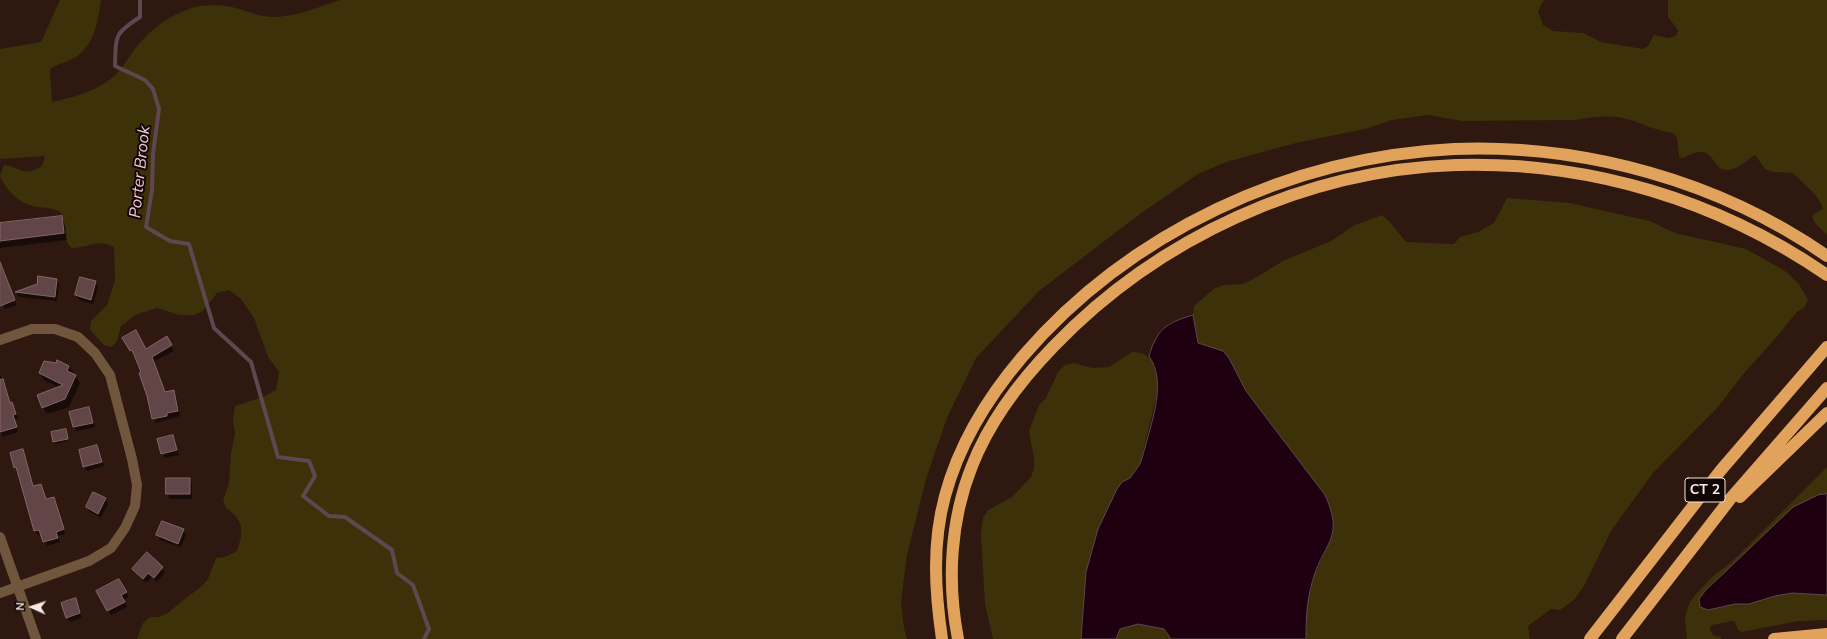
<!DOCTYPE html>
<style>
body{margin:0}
#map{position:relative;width:1827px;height:639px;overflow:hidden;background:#2e1810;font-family:Mulish,sans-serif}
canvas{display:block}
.north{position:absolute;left:12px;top:587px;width:40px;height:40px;-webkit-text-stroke:3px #100604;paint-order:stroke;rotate:273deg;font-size:11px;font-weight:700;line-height:16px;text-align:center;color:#f8e8e2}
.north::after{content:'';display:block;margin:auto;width:14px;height:18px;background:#f8e8e2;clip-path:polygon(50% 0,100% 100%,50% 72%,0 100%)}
</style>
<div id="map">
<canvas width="1827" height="639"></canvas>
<div class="north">N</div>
</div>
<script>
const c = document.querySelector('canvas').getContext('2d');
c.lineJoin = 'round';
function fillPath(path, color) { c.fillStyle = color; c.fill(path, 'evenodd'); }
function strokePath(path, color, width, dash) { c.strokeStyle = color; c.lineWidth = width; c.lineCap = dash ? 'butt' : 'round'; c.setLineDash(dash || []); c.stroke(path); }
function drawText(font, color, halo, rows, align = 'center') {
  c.font = font + ' Mulish,sans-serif'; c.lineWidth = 4; c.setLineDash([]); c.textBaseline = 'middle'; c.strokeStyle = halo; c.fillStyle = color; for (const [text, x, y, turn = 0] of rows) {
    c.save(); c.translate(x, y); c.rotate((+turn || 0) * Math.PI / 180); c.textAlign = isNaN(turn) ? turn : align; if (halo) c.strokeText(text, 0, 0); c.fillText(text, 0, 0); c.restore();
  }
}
fillPath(new Path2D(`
 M 60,0 L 101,0 C 98,21 95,44 76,57 C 68,62 58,64 50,69 L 52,102 C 71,98 93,92 109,80 C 122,71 128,57 138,45 C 151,29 169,16 189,9 C 205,3 228,5 243,10 C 253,13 262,17 273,17 C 295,17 319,7 340,0 L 1544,0 L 1538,11 L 1543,25 L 1553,31 L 1583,33 L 1601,42 L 1643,49 L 1648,46 L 1654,35 L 1669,38 L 1676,36 L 1678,30 L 1668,17 L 1668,0 L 1827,0 L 1827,235 L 1814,222 L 1812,215 L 1823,209 C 1818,193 1804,185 1793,173 L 1773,172 L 1765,169 L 1755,155 C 1747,160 1738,169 1728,170 C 1709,171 1717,139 1683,158 L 1679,157 L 1677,138 L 1673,133 C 1655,131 1639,121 1622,118 C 1607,115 1591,117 1576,120 L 1462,121 L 1428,115 L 1392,120 L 1365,129 L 1296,143 L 1226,162 L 1198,174 L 1140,214 L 1039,291 L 976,358 L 947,418 L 926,479 L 907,555 L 901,602 L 904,628 L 907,639 L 137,639 L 143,623 L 150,617 L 159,617 L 168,613 L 182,601 L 202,586 L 208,579 L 216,558 L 225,557 L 237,551 L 241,537 L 241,526 L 236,516 L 226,508 L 223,501 L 229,483 L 231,453 L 235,433 L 233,419 L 235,406 L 263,397 L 276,390 L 279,372 L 268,357 L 254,318 L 241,299 L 229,290 L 217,293 L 203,311 L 194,315 L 179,315 L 157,308 L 135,315 L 121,326 L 117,341 L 112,347 L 104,345 L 90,330 L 91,321 L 107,305 L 115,280 L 114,247 C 96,238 90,248 72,248 C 63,242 66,223 61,213 C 54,207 45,208 37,207 C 19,204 7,191 0,176 L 4,165 C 22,167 22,178 42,166 L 45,156 L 0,159 L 0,49 L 41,42 Z
 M 1507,198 L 1570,203 L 1596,209 L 1650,221 L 1675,233 L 1746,249 L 1785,271 L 1799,284 L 1808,300 L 1804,308 L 1797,312 L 1775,339 L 1745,372 L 1717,408 L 1653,473 L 1611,531 L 1584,586 L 1574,600 L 1560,610 L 1551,609 L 1528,626 L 1530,639 L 1306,639 L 1306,607 L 1315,574 L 1331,539 L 1296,459 L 1246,391 L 1229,358 L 1214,348 L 1198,343 L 1193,315 L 1194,306 L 1215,288 L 1224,285 L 1242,284 L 1250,281 L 1283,261 L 1331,241 L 1355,225 L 1382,215 L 1389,221 L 1406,242 L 1454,244 L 1460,237 L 1478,232 L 1494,223 Z
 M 1132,352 C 1154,352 1159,370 1158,389 L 1140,464 L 1130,478 L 1122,482 L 1117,489 L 1098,529 L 1086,572 L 1081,639 L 993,639 L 985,604 L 981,535 L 983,518 L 988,510 L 1012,497 L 1031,477 L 1034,468 L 1034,459 L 1029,431 L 1039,405 L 1046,398 L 1058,372 L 1065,365 L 1074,363 L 1092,368 L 1109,367 Z
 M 1827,467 L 1827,494 L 1818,495 L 1773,527 L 1705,591 L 1699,599 L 1699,604 L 1708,610 L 1735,604 L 1749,604 L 1775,596 L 1792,593 L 1827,595 L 1827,620 L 1799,621 L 1741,632 L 1738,630 L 1735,622 L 1733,621 L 1712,625 L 1710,627 L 1710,630 L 1714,636 L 1721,637 L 1721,639 L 1687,639 L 1685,618 L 1689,604 L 1695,595 L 1712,577 L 1736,558 Z
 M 1138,624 L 1164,629 L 1171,639 L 1116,639 L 1120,629 Z`), '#3c3108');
const water = new Path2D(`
 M 1193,315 L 1198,343 L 1223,351 L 1229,358 L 1246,391 L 1325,495 C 1344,537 1326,540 1314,576 C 1307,598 1306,616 1306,639 L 1171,639 L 1164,629 L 1138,624 L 1120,629 L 1116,639 L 1081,639 L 1086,572 L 1098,529 L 1117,489 L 1122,482 L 1130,478 L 1140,464 L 1143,455 C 1150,426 1168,383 1149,356 C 1157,329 1166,323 1193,315 Z
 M 1827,494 L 1827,595 L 1792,593 L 1775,596 L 1749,604 L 1735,604 L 1708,610 L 1700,607 L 1699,599 L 1705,591 L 1793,507 L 1818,495 Z`);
fillPath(water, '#1e0011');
strokePath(water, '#5f4650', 1);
fillPath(new Path2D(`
 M 61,217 L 65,224 L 67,240 L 0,248 L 0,224 Z
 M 2,267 L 17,305 L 5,309 L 0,298 L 0,268 Z
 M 56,280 L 59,284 L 57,301 L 19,297 L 16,293 Z
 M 95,282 L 98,287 L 93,304 L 79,300 L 76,295 Z
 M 124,338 L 145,350 L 166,338 L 174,351 L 153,362 L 166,393 L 173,391 L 176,396 L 180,416 L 156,423 L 135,355 L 134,356 Z
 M 69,366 L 80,383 L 69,407 L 47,414 L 42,407 L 59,388 L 44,380 L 40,373 Z
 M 0,374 L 7,394 L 0,396 Z
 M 14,408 L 18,419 L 14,420 L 18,432 L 3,437 L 0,431 L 0,416 Z
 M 89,408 L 95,427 L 76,431 L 74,427 Z
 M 66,432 L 68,441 L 55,444 L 52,433 Z
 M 172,436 L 179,455 L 165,458 L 159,440 Z
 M 97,446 L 104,466 L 87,471 L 84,466 Z
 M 23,450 L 34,487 L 41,485 L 47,500 L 53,498 L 56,502 L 65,534 L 58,536 L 60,542 L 47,546 L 42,534 L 38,535 L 35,531 L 11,454 Z
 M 167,479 L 190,479 L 192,483 L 192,499 L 170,499 L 167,494 Z
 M 105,499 L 108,504 L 101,518 L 90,512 L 87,507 Z
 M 183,530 L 186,534 L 181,547 L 160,540 L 158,535 Z
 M 147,554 L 165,572 L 157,582 L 152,577 L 146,583 L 133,569 Z
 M 119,580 L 129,597 L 123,600 L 127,607 L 111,615 L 98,591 Z
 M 75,600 L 82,618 L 70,622 L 67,617 Z`), '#0007');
strokePath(new Path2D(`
 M 140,0 L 140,17 C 114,34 116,35 115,66 L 145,80 L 153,89 L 159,109 L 153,154 L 152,190 L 146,227 L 170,241 L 189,244 L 214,328 L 251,362 L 278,457 L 309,461 L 315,476 L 303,496 L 329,516 L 345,517 L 392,550 L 397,573 L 413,585 L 429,629 L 424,639`), '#5f4650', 4);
const building = new Path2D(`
 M 62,216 L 64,233 L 0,241 L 0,223 Z
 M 0,262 L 15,300 L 0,306 Z
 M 38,276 L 57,279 L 55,297 L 15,292 L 37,284 Z
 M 80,277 L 96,281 L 91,300 L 75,295 Z
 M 136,330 L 146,349 L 167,336 L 172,345 L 152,357 L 165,392 L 174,390 L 178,411 L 167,413 L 167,416 L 152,419 L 147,396 L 139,373 L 141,372 L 132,350 L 130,351 L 122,338 Z
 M 57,360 L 69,366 L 67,371 L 76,375 L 65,399 L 42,408 L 37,395 L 63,385 L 39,373 L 44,361 L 56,363 Z
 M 3,379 L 10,403 L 12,402 L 16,414 L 13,415 L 17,427 L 0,432 L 0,380 Z
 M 89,407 L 93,423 L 73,427 L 69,412 Z
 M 66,429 L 68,439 L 53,442 L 51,432 Z
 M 173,435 L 177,450 L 161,454 L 157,439 Z
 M 97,445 L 102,462 L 83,467 L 79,450 Z
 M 23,449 L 33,486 L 41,484 L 46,499 L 54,497 L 64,529 L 56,532 L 58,538 L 43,542 L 39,530 L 34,531 L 16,467 L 14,468 L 10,453 Z
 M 166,478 L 190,478 L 190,494 L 166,494 Z
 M 93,492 L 106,498 L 98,514 L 86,507 Z
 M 162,521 L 184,529 L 178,544 L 156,535 Z
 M 147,552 L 163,567 L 154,578 L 148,573 L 143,579 L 132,569 Z
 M 119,579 L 127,592 L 121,595 L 125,602 L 107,611 L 96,591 Z
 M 76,598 L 80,613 L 66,618 L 61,603 Z`);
fillPath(building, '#624547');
strokePath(building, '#846668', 1);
strokePath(new Path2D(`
 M 0,340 L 32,329 L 55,329 L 78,337 L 95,353 L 110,375 L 132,459 L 137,485 L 135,506 L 125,528 L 111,548 L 89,561 L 0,593
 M 0,537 L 36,639`), '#6f563c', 10);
strokePath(new Path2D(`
 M 1740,497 L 1827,413
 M 942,639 C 935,591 932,544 945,496 C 959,444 988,397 1023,356 C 1130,232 1290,157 1454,149 C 1585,144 1719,181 1827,256
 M 958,639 C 947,582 950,521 972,466 C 990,420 1020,381 1054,346 C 1159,237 1306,170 1456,165 C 1589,161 1718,200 1827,275
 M 1590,639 L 1721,470 L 1827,347
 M 1622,639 L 1731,498 L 1827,388
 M 1774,639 L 1827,634`), '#e1a25c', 12);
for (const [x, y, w] of [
 [1705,490,40]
]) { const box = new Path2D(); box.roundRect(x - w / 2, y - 12, w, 24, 3); c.fillStyle = '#100604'; c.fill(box); strokePath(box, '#f8e8e2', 1); }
drawText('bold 14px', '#f8e8e2', null, [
 ["CT 2",1705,490]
]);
drawText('italic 16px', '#f6c9de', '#100604', [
 ["Porter Brook",140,172,-84]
]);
</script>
